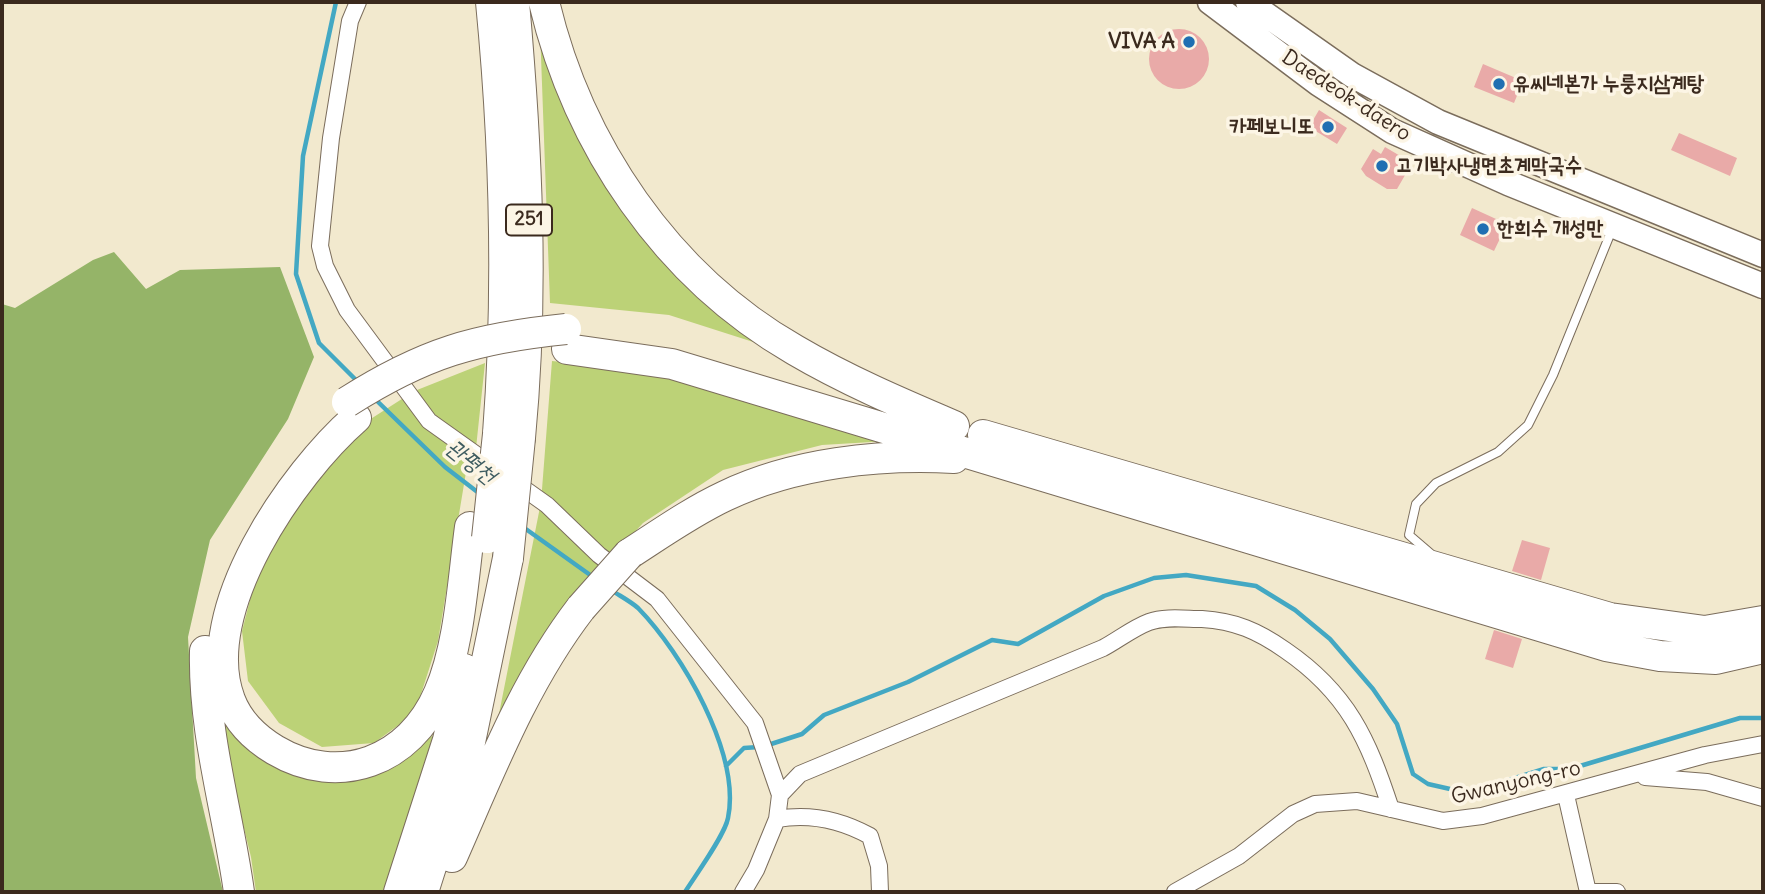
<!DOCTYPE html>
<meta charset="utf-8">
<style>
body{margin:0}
#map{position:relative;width:1765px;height:894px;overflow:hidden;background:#f2e9ce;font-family:Delius,sans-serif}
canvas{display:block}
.frame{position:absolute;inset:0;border:4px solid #3b2a1e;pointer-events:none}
</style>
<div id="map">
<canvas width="1765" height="894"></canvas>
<div class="frame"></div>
</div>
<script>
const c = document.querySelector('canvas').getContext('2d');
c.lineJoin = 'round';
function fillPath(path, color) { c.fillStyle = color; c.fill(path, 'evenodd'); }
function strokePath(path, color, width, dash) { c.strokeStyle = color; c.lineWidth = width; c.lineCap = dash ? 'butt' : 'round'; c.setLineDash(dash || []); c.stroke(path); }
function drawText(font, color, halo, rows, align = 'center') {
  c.font = font + ' Delius,"Poor Story",sans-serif'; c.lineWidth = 7; c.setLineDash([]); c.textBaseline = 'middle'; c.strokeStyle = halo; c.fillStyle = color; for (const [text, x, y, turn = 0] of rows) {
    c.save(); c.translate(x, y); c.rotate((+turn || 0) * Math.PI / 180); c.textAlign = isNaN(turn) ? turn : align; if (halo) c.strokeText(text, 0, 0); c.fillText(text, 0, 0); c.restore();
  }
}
fillPath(new Path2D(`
 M 540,29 L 574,118 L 772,348 L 669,315 L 550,303 Z
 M 552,361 L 671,373 L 905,440 L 822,445 L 723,470 L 643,523 L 562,611 L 496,729 L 541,502 Z
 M 485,363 L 476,448 L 432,417 L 417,390 Z
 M 405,397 L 469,454 L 438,641 L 415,713 L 374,743 L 322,747 L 279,723 L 248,681 L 242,631 L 260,561 L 288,506 L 355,429 Z
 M 221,698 L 261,748 L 400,763 L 433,735 L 405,832 L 383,892 L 256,892 L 251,857 L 227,759 Z`), '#bcd277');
fillPath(new Path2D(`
 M 114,252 L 146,289 L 180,270 L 280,267 L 314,357 L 288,419 L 210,540 L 188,637 L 196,778 L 223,892 L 2,892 L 2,304 L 15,308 L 93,260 Z`), '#95b468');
strokePath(new Path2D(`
 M 336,2 L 303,156 L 296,274 L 319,343 L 359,383
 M 375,399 L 445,467 L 480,494
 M 523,527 L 593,577
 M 611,590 C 620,596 630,601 638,608 C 682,653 741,754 728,818 C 725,835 695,876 685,892
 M 768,745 L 802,734 L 824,715 L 908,682 L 992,640 L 1018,644 L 1104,596 L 1154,578 L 1186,575 L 1256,586 L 1295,610 L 1330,639 L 1373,689 L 1397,724 L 1413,774 L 1428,784 L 1450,789 L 1477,790 L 1544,769 L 1570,769 L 1740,718 L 1763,718
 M 726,766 L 744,748 L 759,747`), '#43a8c3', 4.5);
fillPath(new Path2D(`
 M1149 59a30 30 0 1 1 60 0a30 30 0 1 1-60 0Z
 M 1483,64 L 1523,81 L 1514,103 L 1474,87 Z
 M 1319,110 L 1347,128 L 1337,144 L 1309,127 Z
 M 1679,133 L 1737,158 L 1730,176 L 1671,150 Z
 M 1385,147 L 1402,157 L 1398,164 L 1408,170 L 1397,189 L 1387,189 L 1366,176 L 1361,169 L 1373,149 L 1381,154 Z
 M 1472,208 L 1507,224 L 1494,251 L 1460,235 Z
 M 1522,540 L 1550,548 L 1541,580 L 1512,571 Z
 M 1494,630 L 1522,639 L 1513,668 L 1485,659 Z`), '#e9aaa8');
const lane = new Path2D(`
 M 1430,553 L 1409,535 L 1416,504 L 1436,483 L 1498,452 L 1528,425 L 1553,375 L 1613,227`);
const street = new Path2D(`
 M 358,2 L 350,21 L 331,138 L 320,246 L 325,266 L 347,310 L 429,421 L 547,505 L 599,555 L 657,599 L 755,723 L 780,795
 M 1645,777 L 1707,782 L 1763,798
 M 1566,795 L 1588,892
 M 777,819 C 811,813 841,820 870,836 L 879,866 L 880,892
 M 743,892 L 756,870 L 777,819 L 780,795 L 800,774 L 1103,648 C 1118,640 1133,628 1149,622 C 1165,616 1186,619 1202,619 C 1235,621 1258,631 1285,650 C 1348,693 1368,739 1391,809
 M 1175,892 L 1239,856 L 1293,814 L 1315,804 L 1357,801 L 1443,821 L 1482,816 L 1705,755 L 1763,744
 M 1588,892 L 1617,892`);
const primary = new Path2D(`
 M 1210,2 L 1319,84 L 1392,131 L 1508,183 L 1763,286
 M 1248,2 L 1352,75 L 1438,122 L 1763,255`);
const highway = new Path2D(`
 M 491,2 C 505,146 509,289 498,434
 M 514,2 C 527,148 534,292 520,438
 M 544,2 C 578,145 666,276 795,350 C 846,380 900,403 954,426
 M 567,349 L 672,364 L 1606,646 L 1660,656 L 1716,659 L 1763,648
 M 356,418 C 293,473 196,611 230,700 C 238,721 255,738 275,750 C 339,788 410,761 439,693 C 460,645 463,578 470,527
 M 983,435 L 1610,618 L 1705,631 L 1763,621
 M 629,554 C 660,534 691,512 725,496 C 794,463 878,454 954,458
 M 205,651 C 203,733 228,812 239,892
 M 452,857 C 490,771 524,682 581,608
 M 399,892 L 448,740 L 464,669
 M 423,892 L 469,747 L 508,558`);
strokePath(lane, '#7b6d5c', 10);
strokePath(street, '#7b6d5c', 18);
strokePath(primary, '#7b6d5c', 27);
strokePath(highway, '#7b6d5c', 32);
strokePath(lane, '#fff', 8);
strokePath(street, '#fff', 16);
strokePath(primary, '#fff', 24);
strokePath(highway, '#fff', 30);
const highwayBridge = new Path2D(`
 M 347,402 C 424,353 476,338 566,329
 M 487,538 L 498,434
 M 508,558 L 520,438
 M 581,608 L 629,554`);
strokePath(highwayBridge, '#7b6d5c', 32, []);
strokePath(highwayBridge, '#fff', 30);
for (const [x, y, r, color] of [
 [1189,42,7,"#1f6fb2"],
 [1499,84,7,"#1f6fb2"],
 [1328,127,7,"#1f6fb2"],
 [1382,166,7,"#1f6fb2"],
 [1483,229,7,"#1f6fb2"]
]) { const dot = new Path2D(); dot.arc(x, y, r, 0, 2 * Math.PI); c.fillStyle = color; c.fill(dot); strokePath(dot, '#fcf5e5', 2.5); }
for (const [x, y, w] of [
 [529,220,46]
]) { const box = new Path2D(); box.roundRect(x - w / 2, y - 15.5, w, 31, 5); c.fillStyle = '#fcf5e5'; c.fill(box); strokePath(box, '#3b2a1e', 2); }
drawText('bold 19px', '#3b2a1e', null, [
 ["251",529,220]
]);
drawText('bold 21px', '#3b2a1e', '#fcf5e5', [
 ["VIVA A",1175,42,"right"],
 ["유씨네본가 누룽지삼계탕",1513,84],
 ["카페보니또",1314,127,"right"],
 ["고기박사냉면초계막국수",1396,166],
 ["한희수 개성만",1497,229]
], 'left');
drawText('21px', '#3b2a1e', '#fcf5e5', [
 ["Daedeok-daero",1346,96,33],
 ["Gwanyong-ro",1516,783,-13]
]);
drawText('italic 23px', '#3e5c60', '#fcf5e5', [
 ["관평천",471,462,39]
]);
</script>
